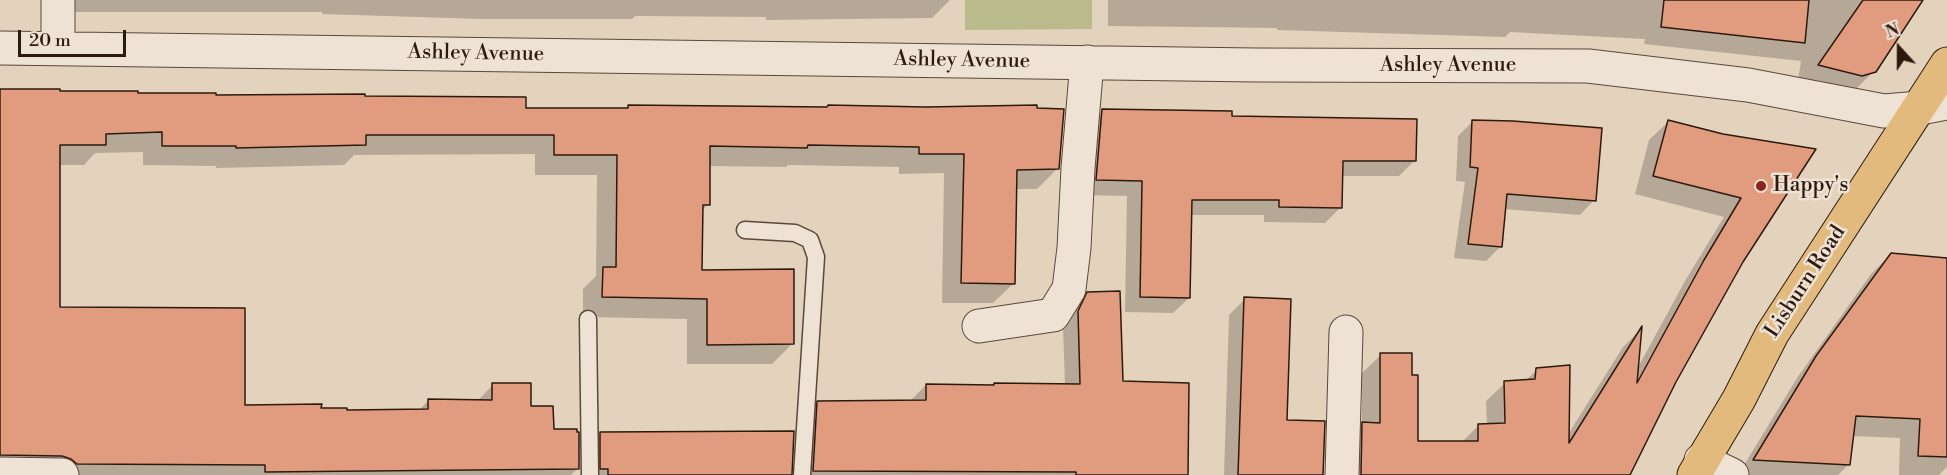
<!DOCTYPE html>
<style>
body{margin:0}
#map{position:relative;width:1947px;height:475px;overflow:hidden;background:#e3d3bc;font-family:"Libre Bodoni",serif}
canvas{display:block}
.north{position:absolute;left:1869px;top:18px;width:60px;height:60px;-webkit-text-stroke:4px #ede2d3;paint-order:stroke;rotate:339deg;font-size:16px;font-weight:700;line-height:24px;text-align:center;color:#2d1a0e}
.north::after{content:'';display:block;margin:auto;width:21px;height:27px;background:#2d1a0e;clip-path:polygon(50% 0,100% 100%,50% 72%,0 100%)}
.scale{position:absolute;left:18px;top:30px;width:108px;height:27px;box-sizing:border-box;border:3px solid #2d1a0e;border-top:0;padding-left:8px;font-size:18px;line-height:21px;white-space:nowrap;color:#2d1a0e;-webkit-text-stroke:4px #ede2d3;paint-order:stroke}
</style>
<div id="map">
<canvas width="1947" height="475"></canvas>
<div class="north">N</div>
<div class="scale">20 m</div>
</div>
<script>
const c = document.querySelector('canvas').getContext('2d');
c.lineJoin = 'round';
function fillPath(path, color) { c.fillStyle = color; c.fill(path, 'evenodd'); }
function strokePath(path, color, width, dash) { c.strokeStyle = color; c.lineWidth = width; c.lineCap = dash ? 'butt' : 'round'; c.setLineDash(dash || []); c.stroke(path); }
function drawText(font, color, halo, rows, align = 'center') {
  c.font = font + ' "Libre Bodoni",serif'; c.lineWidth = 5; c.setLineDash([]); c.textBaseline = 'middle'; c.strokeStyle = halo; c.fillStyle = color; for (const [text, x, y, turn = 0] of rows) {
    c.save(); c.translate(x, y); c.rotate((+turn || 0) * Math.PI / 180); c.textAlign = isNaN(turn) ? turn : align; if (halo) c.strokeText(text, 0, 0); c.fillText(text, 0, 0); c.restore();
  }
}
fillPath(new Path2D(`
 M 965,0 L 1092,0 L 1092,29 L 965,30 Z`), '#babb8d');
fillPath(new Path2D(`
 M 68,0 L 949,0 L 949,1 L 932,18 L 766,20 L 766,17 L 635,16 L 632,19 L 482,19 L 322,14 L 322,12 L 68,12 Z
 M 1108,0 L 1920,0 L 1874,71 L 1857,88 L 1844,92 L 1798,80 L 1801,61 L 1644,44 L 1645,39 L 1510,32 L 1505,37 L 1277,30 L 1277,28 L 1108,26 Z
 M 0,90 L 214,96 L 363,97 L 524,110 L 626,110 L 629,107 L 826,108 L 1058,168 L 1037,189 L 1016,189 L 1014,283 L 993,303 L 942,303 L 944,173 L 899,174 L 899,167 L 788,165 L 786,167 L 708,166 L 708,204 L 701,212 L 701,271 L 792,344 L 772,364 L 687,364 L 687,319 L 583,317 L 583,289 L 596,276 L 597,175 L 535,175 L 535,154 L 354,155 L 344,165 L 216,168 L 216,166 L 143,165 L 143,152 L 95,153 L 84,165 L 58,165 L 58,309 L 244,406 L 345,412 L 419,410 L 429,400 L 477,401 L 493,385 L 529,408 L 552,431 L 578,468 L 571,475 L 0,475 Z
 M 1102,111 L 1231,117 L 1414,161 L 1399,176 L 1341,176 L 1341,207 L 1325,223 L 1264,222 L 1264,215 L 1191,215 L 1189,298 L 1173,313 L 1125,312 L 1127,196 L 1081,195 L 1087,126 Z
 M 1473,121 L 1594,200 L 1580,215 L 1504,209 L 1500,247 L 1486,261 L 1454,258 L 1465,182 L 1456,181 L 1458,136 Z
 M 1668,122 L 1723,136 L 1814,150 L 1742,261 L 1674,381 L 1628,475 L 1343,475 L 1344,442 L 1362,424 L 1362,373 L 1381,355 L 1410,377 L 1417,442 L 1462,442 L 1479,425 L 1487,425 L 1486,401 L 1505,383 L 1525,381 L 1537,370 L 1567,436 L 1623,347 L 1640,330 L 1636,371 L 1685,281 L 1724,217 L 1635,194 L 1649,140 Z
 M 1891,254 L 1947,260 L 1947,467 L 1939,475 L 1899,475 L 1900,438 L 1852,436 L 1848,465 L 1838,475 L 1738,475 L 1797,378 L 1871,274 Z
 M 1088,294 L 1121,382 L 1187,475 L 799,475 L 802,419 L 818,403 L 910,401 L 926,385 L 1065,385 L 1063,328 L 1072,310 Z
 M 1245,299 L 1285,421 L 1323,423 L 1323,475 L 1224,475 L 1229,315 Z
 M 601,434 L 789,475 L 585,475 L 585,449 Z`), '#0003');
const building = new Path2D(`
 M 1664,0 L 1809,0 L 1805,43 L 1661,27 Z
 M 1863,0 L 1923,0 L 1876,72 L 1862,76 L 1818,65 Z
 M 0,89 L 60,89 L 60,91 L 138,91 L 138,93 L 216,93 L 216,95 L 365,94 L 365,96 L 526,97 L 526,108 L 628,108 L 628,105 L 827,107 L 828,105 L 926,107 L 1037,105 L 1037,108 L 1064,109 L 1059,169 L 1017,170 L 1015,284 L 961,283 L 964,154 L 919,154 L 919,147 L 808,145 L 807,148 L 710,146 L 710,205 L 703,205 L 702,270 L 794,269 L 794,344 L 707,345 L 707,299 L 602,297 L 603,267 L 616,267 L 617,155 L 554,155 L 554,135 L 366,135 L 366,145 L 236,148 L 236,146 L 162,146 L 162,132 L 106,134 L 106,145 L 60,145 L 60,307 L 245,308 L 245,405 L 322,404 L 321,408 L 347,408 L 347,410 L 428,409 L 428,399 L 492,400 L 492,383 L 531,383 L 531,406 L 553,406 L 554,429 L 577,429 L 577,432 L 579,432 L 579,469 L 265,472 L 265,465 L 77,464 L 71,459 L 62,456 L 0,455 Z
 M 1102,109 L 1232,111 L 1232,116 L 1417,119 L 1416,161 L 1343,161 L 1342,208 L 1279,207 L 1279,200 L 1192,200 L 1190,298 L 1140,297 L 1142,181 L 1096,180 Z
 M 1472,120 L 1513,121 L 1602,128 L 1596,201 L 1507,194 L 1502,247 L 1468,244 L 1478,168 L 1470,167 Z
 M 1668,120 L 1723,134 L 1816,149 L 1743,262 L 1676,382 L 1630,475 L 1361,475 L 1362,422 L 1380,423 L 1380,353 L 1412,353 L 1412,375 L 1418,375 L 1418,441 L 1478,441 L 1478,424 L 1505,423 L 1504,381 L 1535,379 L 1536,368 L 1570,365 L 1569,443 L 1642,326 L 1637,383 L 1704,260 L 1741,198 L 1653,176 Z
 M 1891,253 L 1947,258 L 1947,457 L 1918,456 L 1920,419 L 1856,416 L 1850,465 L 1753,460 L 1816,356 Z
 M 1120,291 L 1123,381 L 1189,383 L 1188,475 L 1076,475 L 1076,472 L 813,471 L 817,401 L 926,400 L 926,384 L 994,385 L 994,383 L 1080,384 L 1078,311 L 1087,292 Z
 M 1244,297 L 1291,299 L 1287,420 L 1325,421 L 1323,475 L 1238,475 Z
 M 794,431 L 792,475 L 608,475 L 608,469 L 600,469 L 600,432 Z`);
fillPath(building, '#e19b7f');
strokePath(building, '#2d1a0e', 1.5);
const lane = new Path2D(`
 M 745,230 L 795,233 L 810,240 L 816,257 L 802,475
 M 588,319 L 590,475`);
const street = new Path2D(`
 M 58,0 L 58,48
 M 0,48 L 1256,65 L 1588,66 L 1748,85 L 1884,111 L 1920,108 L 1947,103
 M 979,326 L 1053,315 L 1069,289 L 1074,248 L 1078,168 L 1087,62
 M 1701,460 L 1732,475
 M 0,474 L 62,475
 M 1342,475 L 1346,332`);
const primary = new Path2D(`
 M 1694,475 L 1739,399 L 1772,334 L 1947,64`);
strokePath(lane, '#5a483a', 19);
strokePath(street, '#5a483a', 35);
strokePath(primary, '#2d1a0e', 35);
strokePath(lane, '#ede2d3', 16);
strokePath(street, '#ede2d3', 33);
strokePath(primary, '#e2ba7e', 33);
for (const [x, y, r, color] of [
 [1761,186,6,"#8f2418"]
]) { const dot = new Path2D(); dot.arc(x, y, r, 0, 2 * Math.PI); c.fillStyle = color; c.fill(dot); strokePath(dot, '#ede2d3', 2); }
drawText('21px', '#2d1a0e', '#ede2d3', [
 ["Ashley Avenue",476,54,1],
 ["Ashley Avenue",962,61,1],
 ["Ashley Avenue",1448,66],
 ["Lisburn Road",1806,282,-57]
]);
drawText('21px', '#2d1a0e', '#ede2d3', [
 ["Happy's",1773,186]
], 'left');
</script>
